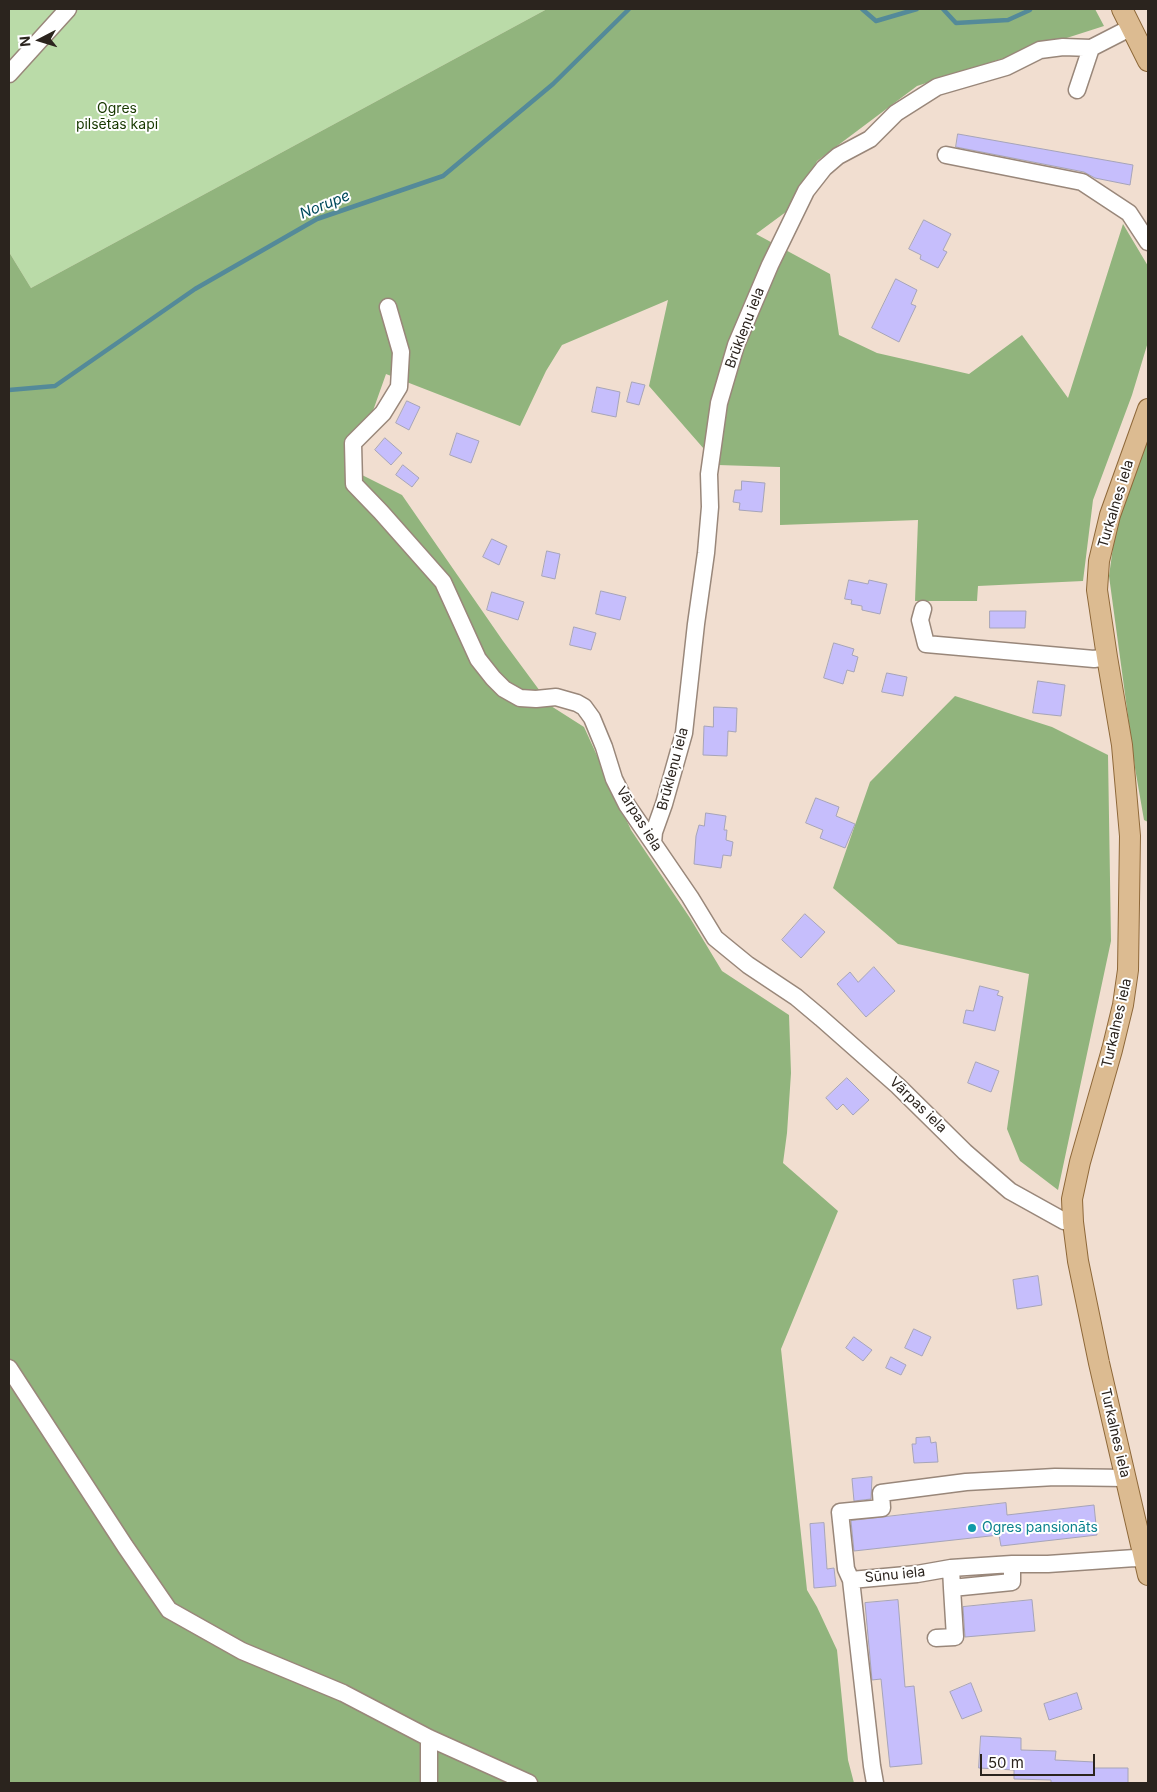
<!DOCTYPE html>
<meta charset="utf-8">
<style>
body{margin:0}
#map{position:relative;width:1157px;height:1792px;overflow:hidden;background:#f1ded0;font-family:Inter,sans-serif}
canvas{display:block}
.frame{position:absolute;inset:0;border:10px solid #2b241e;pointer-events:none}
.north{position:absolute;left:15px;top:15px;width:50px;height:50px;-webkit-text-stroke:4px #fff;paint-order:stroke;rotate:265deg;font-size:14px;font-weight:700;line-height:20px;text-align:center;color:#2b241e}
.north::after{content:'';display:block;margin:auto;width:18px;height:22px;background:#2b241e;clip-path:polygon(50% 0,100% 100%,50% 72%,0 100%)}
.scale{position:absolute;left:980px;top:1754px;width:115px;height:22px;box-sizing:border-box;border:2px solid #2b241e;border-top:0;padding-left:6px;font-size:15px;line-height:18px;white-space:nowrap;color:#2b241e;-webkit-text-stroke:4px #fff;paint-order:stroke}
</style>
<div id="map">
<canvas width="1157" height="1792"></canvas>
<div class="frame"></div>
<div class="north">N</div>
<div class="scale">50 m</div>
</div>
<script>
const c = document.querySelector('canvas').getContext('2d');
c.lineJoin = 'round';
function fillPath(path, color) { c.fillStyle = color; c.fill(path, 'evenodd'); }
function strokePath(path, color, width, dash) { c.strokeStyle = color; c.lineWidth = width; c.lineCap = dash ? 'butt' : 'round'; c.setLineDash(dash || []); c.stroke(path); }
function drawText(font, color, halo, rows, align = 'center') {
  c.font = font + ' Inter,sans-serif'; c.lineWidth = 4; c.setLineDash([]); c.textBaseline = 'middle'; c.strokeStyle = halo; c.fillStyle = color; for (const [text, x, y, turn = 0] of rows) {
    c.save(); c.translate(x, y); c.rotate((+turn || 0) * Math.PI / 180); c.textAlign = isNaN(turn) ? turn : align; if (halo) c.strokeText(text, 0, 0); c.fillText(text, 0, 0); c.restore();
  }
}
fillPath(new Path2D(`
 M 9,9 L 547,9 L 31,288 L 9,252 Z`), '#badba8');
fillPath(new Path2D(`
 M 547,9 L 1095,9 L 1104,26 L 917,86 L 817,161 L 798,203 L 756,234 L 830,274 L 839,335 L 877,353 L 969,374 L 1022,335 L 1068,398 L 1123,224 L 1148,266 L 1148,342 L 1132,395 L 1093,500 L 1083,581 L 978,586 L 977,601 L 915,601 L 918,520 L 780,525 L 780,467 L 718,465 L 649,386 L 668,300 L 562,345 L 546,371 L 520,426 L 386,374 L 352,470 L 402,495 L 503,641 L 551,706 L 584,727 L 631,830 L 690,918 L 722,971 L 789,1015 L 791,1073 L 787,1133 L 783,1163 L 838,1211 L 781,1349 L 807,1590 L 817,1607 L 837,1650 L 848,1760 L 854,1783 L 9,1783 L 9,252 L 31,288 Z
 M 1148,420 L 1148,822 L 1144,820 L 1135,768 L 1109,576 L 1119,504 Z
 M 955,696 L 1052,727 L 1108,755 L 1111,941 L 1058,1190 L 1020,1161 L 1007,1129 L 1029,974 L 898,944 L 833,888 L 870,782 Z`), '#91b47d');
strokePath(new Path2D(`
 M 862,9 L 876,21 L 917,9
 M 943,9 L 956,23 L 1008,20 L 1030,10 L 1029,9
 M 9,390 L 55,386 L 195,289 L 317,219 L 443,176 L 553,84 L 629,9`), '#548a99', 4.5);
const building = new Path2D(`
 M 958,134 L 1133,165 L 1130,185 L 1095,178 L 1084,172 L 956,147 Z
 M 924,220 L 951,234 L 943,250 L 947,252 L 938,268 L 920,259 L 921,255 L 909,249 Z
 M 896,279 L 917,290 L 911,304 L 916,306 L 899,342 L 872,328 Z
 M 632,382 L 645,385 L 639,405 L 627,402 Z
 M 597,387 L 620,392 L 616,417 L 592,412 Z
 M 407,401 L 420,407 L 409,430 L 396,423 Z
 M 457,433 L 479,441 L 471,463 L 450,455 Z
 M 385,438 L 402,453 L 391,465 L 375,450 Z
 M 403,465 L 419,478 L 412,487 L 396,475 Z
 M 742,481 L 765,483 L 762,512 L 739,510 L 740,503 L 733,502 L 735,490 L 741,490 Z
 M 492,539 L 507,546 L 499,565 L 483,557 Z
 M 547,551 L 560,554 L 555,579 L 542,576 Z
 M 849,580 L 868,584 L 869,580 L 887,584 L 880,614 L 862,610 L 862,606 L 851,604 L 852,600 L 845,599 Z
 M 601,591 L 626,597 L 620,620 L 596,614 Z
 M 492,592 L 524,602 L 518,620 L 487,610 Z
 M 990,611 L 1026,611 L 1025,628 L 990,628 Z
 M 574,627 L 596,633 L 591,650 L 570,645 Z
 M 834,643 L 854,649 L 852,655 L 858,657 L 854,672 L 847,670 L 843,684 L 824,678 Z
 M 887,673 L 907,677 L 903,696 L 882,692 Z
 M 1038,681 L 1065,685 L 1061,716 L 1033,713 Z
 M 714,707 L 737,708 L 736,732 L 728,731 L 727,756 L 703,755 L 704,726 L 713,727 Z
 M 816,798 L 839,807 L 836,816 L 855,824 L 845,848 L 820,838 L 823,830 L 806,823 Z
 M 706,813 L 726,816 L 724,830 L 727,830 L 726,840 L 733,842 L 731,856 L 723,855 L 721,868 L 694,864 L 696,836 L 699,825 L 704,826 Z
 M 805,914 L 825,932 L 801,958 L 782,940 Z
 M 874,967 L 895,991 L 866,1017 L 837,984 L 850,972 L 858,982 Z
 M 980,986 L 999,991 L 997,995 L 1003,997 L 995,1031 L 963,1023 L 966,1010 L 973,1011 Z
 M 976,1062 L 999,1071 L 991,1092 L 968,1083 Z
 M 847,1078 L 869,1100 L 853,1115 L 843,1104 L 837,1110 L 826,1098 Z
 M 1038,1276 L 1042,1305 L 1017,1309 L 1013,1280 Z
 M 914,1329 L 931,1337 L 922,1356 L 905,1348 Z
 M 854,1337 L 872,1350 L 863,1361 L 846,1348 Z
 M 891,1357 L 906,1365 L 901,1375 L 886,1368 Z
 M 930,1437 L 931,1443 L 936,1442 L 938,1462 L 914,1463 L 912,1444 L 916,1444 L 916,1438 Z
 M 872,1477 L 871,1499 L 854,1501 L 852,1479 Z
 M 1006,1503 L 1007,1515 L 1094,1505 L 1097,1535 L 1001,1546 L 999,1535 L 854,1551 L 851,1521 Z
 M 824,1523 L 827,1569 L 834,1568 L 836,1586 L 814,1588 L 810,1524 Z
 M 898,1600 L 905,1687 L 914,1686 L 922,1764 L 890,1767 L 881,1679 L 872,1680 L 865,1603 Z
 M 1032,1600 L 1035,1631 L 965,1637 L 963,1607 Z
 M 971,1683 L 982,1711 L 962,1719 L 950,1692 Z
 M 1077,1693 L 1082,1709 L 1049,1720 L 1044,1704 Z
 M 981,1736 L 1021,1738 L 1021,1750 L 1056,1751 L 1055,1760 L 1094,1762 L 1094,1768 L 1128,1768 L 1128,1783 L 1051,1783 L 1051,1780 L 1014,1779 L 1014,1770 L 979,1768 Z`);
fillPath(building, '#c6befc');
strokePath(building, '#a6a4b8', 1);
const minor = new Path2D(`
 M 9,74 L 68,9
 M 1077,90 L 1091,48
 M 946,155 L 1082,182 L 1129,213 L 1148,242
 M 388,307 L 401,352 L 399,387 L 383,413 L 353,443 L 354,484 L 381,512 L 443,582 L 478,659 L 493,678 L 504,689 L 520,698 L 536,699 L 556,697 L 577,703 L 584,707 L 592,718 L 604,747 L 614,779 L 627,805 L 690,897 L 715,938 L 748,965 L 796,997 L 821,1018 L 898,1086 L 965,1152 L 1010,1191 L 1064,1221 L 1073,1222
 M 923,609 L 920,620 L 926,644 L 1094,659 L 1107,657
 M 653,843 L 654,832 L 664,804 L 684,733 L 696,624 L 706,553 L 710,507 L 709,474 L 719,403 L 736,345 L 770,265 L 806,191 L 824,168 L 838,156 L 870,139 L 896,113 L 937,87 L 1006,67 L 1040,50 L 1063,47 L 1091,48 L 1132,27
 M 9,1368 L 125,1546 L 169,1610 L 242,1651 L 343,1693 L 429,1738 L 529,1783
 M 951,1568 L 952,1588 L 1012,1582 L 1012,1564
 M 851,1580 L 917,1574 L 951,1568 L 1012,1564 L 1048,1564 L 1135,1558 L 1148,1559
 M 936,1638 L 955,1637 L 952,1588
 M 429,1783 L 429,1738
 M 875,1783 L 872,1766 L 851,1580 L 846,1569 L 840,1512 L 882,1508 L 881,1493 L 966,1482 L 1055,1477 L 1126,1478`);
const major = new Path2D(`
 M 1122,9 L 1148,61
 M 1148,409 L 1110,515 L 1099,561 L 1097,590 L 1107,657 L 1122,745 L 1130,836 L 1128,970 L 1123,1005 L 1112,1050 L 1080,1162 L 1072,1199 L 1073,1222 L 1078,1261 L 1099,1363 L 1148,1575`);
strokePath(minor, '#99877a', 19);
strokePath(major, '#8e6839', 22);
strokePath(minor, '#fff', 16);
strokePath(major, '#dcbb91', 20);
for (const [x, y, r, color] of [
 [972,1528,5,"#0f9aa8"]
]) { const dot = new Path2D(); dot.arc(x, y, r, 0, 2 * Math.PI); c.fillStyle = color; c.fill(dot); strokePath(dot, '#fff', 2); }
drawText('14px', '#183900', '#fff', [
 ["Ogres",117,109],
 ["pilsētas kapi",117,125]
]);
drawText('14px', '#2b241e', '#fff', [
 ["Brūkleņu iela",745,328,-69],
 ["Turkalnes iela",1116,504,-73],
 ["Brūkleņu iela",673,769,-75],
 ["Vārpas iela",639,819,58],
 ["Turkalnes iela",1117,1023,-77],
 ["Vārpas iela",918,1105,44],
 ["Turkalnes iela",1115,1433,77],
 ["Sūnu iela",895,1575,-6]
]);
drawText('14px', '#0d838f', '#fff', [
 ["Ogres pansionāts",982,1528]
], 'left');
drawText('italic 15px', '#004a5b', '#fff', [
 ["Norupe",325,205,-22]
]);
</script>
